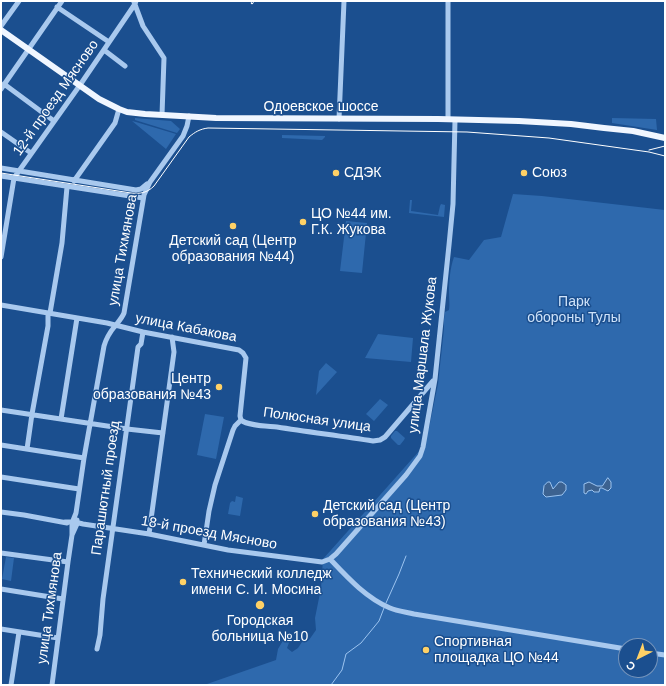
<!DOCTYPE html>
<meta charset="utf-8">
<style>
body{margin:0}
#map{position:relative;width:666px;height:686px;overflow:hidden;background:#1b4f8f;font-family:Helvetica,sans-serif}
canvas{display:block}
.frame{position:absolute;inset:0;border:2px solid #fff;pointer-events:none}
.north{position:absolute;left:618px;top:638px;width:40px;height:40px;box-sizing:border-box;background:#1b4f8f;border:1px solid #7695bc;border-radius:50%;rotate:222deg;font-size:11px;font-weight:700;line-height:16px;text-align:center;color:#fff}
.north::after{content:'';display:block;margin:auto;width:14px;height:18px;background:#ffd166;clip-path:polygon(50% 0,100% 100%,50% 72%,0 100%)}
</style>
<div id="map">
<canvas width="666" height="686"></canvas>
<div class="frame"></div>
<div class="north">С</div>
</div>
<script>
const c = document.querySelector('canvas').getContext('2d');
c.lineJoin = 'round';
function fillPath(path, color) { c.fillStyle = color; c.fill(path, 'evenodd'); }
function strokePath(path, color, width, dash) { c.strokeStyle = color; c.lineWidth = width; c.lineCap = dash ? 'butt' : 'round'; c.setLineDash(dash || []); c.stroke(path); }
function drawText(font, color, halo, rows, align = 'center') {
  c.font = font + ' Helvetica,sans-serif'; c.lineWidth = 3; c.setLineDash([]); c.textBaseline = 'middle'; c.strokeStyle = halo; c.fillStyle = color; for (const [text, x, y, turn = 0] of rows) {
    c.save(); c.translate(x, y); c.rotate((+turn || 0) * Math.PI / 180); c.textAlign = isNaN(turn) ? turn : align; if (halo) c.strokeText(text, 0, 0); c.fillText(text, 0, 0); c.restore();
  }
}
fillPath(new Path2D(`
 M 135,118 L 171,121 L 180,129 L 177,133 L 135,120 Z
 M 612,118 L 656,119 L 657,130 L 612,123 Z
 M 132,121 L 136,122 L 176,134 L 166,149 Z
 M 282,135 L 325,136 L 325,137 L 322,140 L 282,138 Z
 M 513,194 L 542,196 L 665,210 L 665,685 L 207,685 L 207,684 L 276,660 L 278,649 L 284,639 L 290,640 L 287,648 L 292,652 L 298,648 L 302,642 L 309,640 L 316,630 L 315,618 L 321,588 L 323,559 L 421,449 L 425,430 L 429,428 L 438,384 L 444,329 L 444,319 L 445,312 L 449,310 C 450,305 449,299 449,293 C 449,282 450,268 454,257 L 469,260 L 484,240 L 501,237 ZM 626,646 L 650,646 L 650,670 L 626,670 Z
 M 410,200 L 412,200 L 411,211 L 438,215 L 440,206 L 441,204 L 445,205 L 444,217 L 409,213 Z
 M 346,221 L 367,223 L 362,273 L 340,271 Z
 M 378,334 L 413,338 L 411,362 L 365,358 Z
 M 326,363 L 337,372 L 316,395 L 319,371 Z
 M 380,399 L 388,405 L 374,421 L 366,414 Z
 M 205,414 L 224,417 L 216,459 L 197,455 Z
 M 395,431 L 397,431 L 405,438 L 404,440 L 400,445 L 398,445 L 391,438 L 391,436 Z
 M 236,496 L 243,498 L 240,516 L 228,514 L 230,503 L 232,501 L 235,502 Z
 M 6,557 L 14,558 L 11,581 L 2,579 Z`), '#2e69ad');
const water = new Path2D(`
 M 608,478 L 611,482 L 611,488 L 608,491 L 602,488 L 600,488 L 599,492 L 594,492 L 592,490 L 588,491 L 586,494 L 584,493 L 584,484 L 589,482 L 597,486 L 602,486 Z
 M 548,482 L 550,482 L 553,489 L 559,482 L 562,482 L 566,485 L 566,490 L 562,495 L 546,497 L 543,494 L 544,486 Z`);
fillPath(water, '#3c6290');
strokePath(water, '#9cc4f0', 1);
strokePath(new Path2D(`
 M 386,603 L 399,574 L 406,556
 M 315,685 L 316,685
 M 331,685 L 342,670 L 346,654 L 361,643 L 379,621 L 384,608`), '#9cc4f0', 1);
strokePath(new Path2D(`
 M 134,2 L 143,26 L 164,58 L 162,115
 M 57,7 L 109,42
 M 1,26 L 19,1
 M 104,50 L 125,66
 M 4,84 L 54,121
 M 1,89 L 62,1
 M 339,119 L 344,1
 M 448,119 L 448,1
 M 1,132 L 31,153
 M 1,168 L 136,190 L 141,189 L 147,184
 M 1,176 L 143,198
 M 74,181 L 115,123 L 119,109
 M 1,257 L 14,178 L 80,85 L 135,4 L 136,1
 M 1,305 L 107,323 L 143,332 L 239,350 L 243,353 L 246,358 L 240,416 L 241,420 L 235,426 L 233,430 L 215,485 L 209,511 L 204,545
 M 50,313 L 62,243 L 67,187
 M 1,410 L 127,429 L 163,433
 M 61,419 L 77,318
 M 241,420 C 248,426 268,426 277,427 C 309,432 341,436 373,441 L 380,440 L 385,437 L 433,381
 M 1,445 L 84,458
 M 27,449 L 32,414 L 48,326 L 48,313
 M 1,477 L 79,489
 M 1,512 L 24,515 L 67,523
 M 65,522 L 75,522 L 83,524 L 149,534 L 228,550 L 322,562 L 330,559 L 336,554 L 406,475 L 420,456 L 423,447 L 435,379 L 449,245 L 453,204 L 455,120
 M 149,534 L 174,352 L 172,337
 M 72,535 L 72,523 L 76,513 L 84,458 L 104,346 C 106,339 110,332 115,326 C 119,321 122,318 124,313 L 144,195 L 150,182 L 183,136 L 187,126 L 189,116
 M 1,553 L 68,562
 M 330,559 C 347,577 366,598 390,608 C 397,611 406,612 414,614 L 626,649
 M 1,589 L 63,599
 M 1,629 L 58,638
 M 97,649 L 100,635 L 103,599 L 138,347 L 141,344 L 143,332
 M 650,653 L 665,655
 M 11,685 L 19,632
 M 52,685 L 68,562 L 72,535 L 77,524 L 77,520`), '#a9c9ee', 5);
strokePath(new Path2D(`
 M 1,30 L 99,99 L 119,109 L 127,112 L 145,114 L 216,118 L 438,119 L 519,121 L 571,124 L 604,128 L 633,131 L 665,138`), '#f0f6ff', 6);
strokePath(new Path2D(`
 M 649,150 L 665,146
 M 1,173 L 131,193 C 140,194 147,193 154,186 L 189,137 C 195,132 200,129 208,128 L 467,132 L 549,138 L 649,152 L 665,156`), '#fff', 1);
const rail = new Path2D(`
 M 252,3 L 253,1`);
strokePath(rail, '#fff', 2.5);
strokePath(rail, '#1b4f8f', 1, [3]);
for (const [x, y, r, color] of [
 [336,173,4,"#ffd166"],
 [524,173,4,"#ffd166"],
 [303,222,4,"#ffd166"],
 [233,226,4,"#ffd166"],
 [219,387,4,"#ffd166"],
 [315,514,4,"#ffd166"],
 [183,582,4,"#ffd166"],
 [260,605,5,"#ffd166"],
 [426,650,4,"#ffd166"]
]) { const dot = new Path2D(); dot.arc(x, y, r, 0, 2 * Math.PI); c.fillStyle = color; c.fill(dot); strokePath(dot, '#1b4f8f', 1.5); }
drawText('14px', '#fff', '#1b4f8f', [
 ["12-й проезд Мясново",56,98,-55],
 ["Одоевское шоссе",321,107],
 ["улица Тихмянова",123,250,-80],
 ["улица Кабакова",186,328,11],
 ["улица Маршала Жукова",423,355,-83],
 ["Полюсная улица",317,420,8],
 ["Парашютный проезд",106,488,-82],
 ["18-й проезд Мясново",209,533,10],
 ["улица Тихмянова",50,608,-82]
]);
drawText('14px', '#fff', '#1b4f8f', [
 ["СДЭК",344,173],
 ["Союз",532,173],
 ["ЦО №44 им.",311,214],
 ["Г.К. Жукова",311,230],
 ["Детский сад (Центр",233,241,"center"],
 ["образования №44)",233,257,"center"],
 ["Центр",211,379,"right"],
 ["образования №43",211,395,"right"],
 ["Детский сад (Центр",323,506],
 ["образования №43)",323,522],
 ["Технический колледж",191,574],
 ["имени С. И. Мосина",191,590],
 ["Городская",260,621,"center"],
 ["больница №10",260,637,"center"],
 ["Спортивная",434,642],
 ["площадка ЦО №44",434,658]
], 'left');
drawText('14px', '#cfe3fa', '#1b4f8f', [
 ["Парк",574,302],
 ["обороны Тулы",574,318]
]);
</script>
